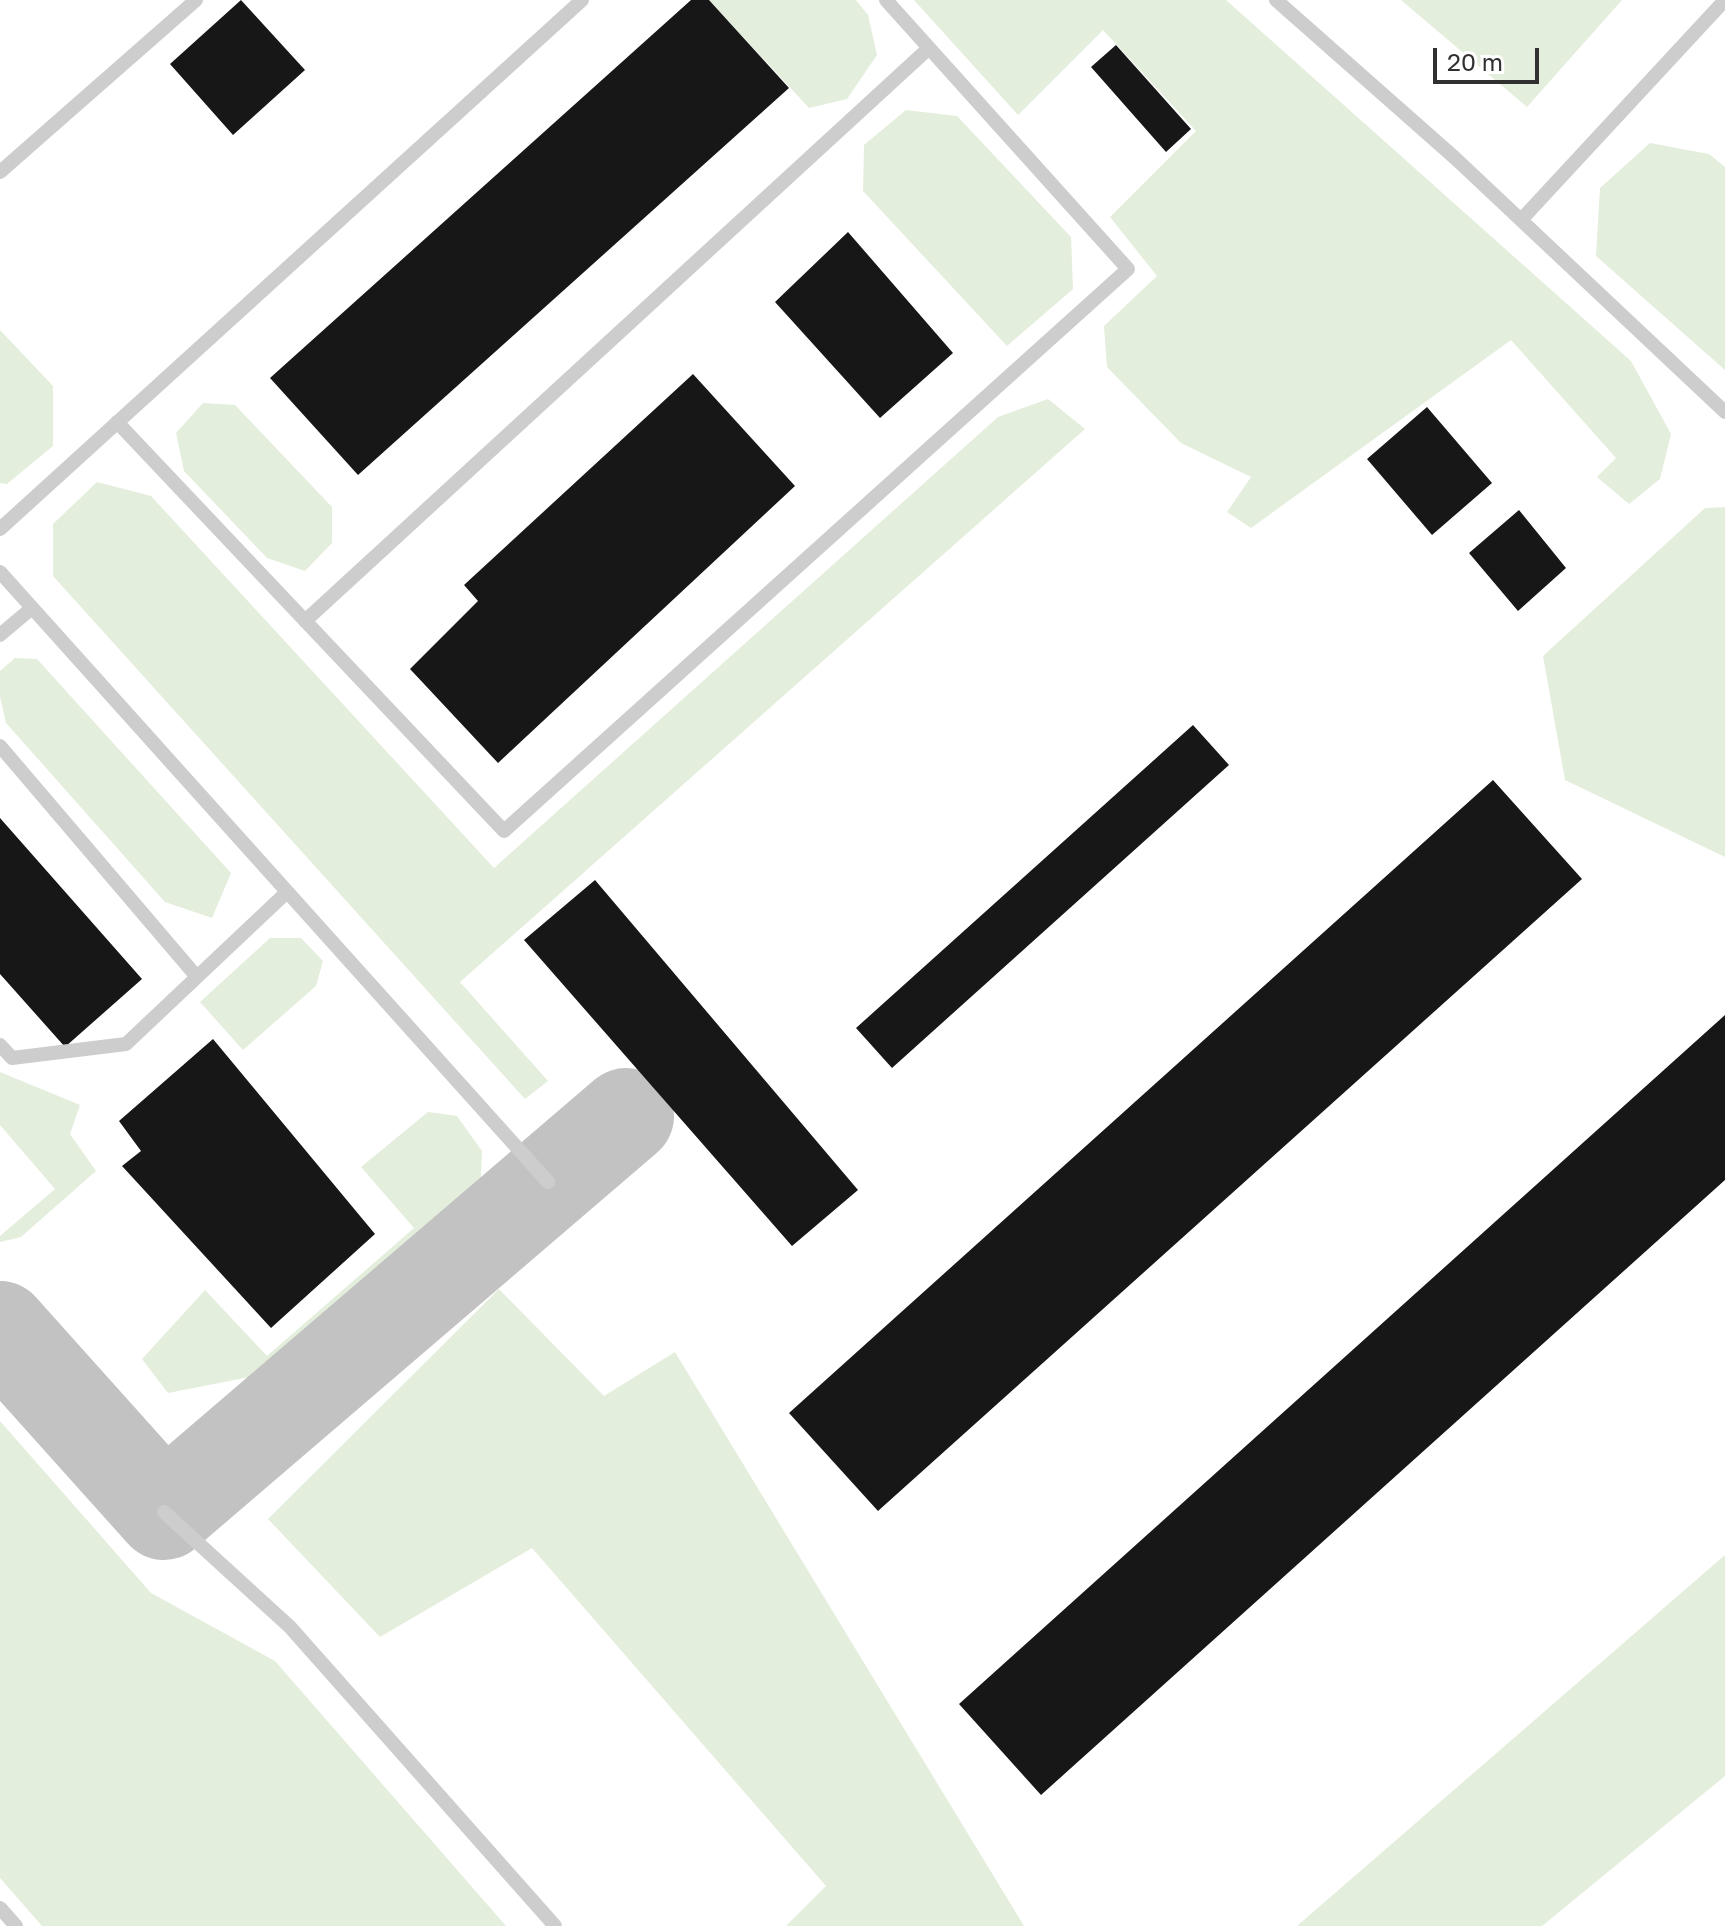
<!DOCTYPE html>
<style>
body{margin:0}
#map{position:relative;width:1725px;height:1926px;overflow:hidden;background:#fff;font-family:"Golos Text",sans-serif}
canvas{display:block}
.scale{position:absolute;left:1433px;top:48px;width:106px;height:36px;box-sizing:border-box;border:4px solid #303030;border-top:0;padding-left:10px;font-size:24px;line-height:28px;white-space:nowrap;color:#303030;-webkit-text-stroke:6px #fff;paint-order:stroke}
</style>
<div id="map">
<canvas width="1725" height="1926"></canvas>
<div class="scale">20 m</div>
</div>
<script>
const c = document.querySelector('canvas').getContext('2d');
c.lineJoin = 'round';
function fillPath(path, color) { c.fillStyle = color; c.fill(path, 'evenodd'); }
function strokePath(path, color, width, dash) { c.strokeStyle = color; c.lineWidth = width; c.lineCap = dash ? 'butt' : 'round'; c.setLineDash(dash || []); c.stroke(path); }
fillPath(new Path2D(`
 M 709,0 L 856,0 L 868,15 L 877,55 L 847,99 L 809,108 Z
 M 914,0 L 1226,0 L 1631,361 L 1671,434 L 1660,479 L 1629,504 L 1597,477 L 1616,458 L 1511,340 L 1251,528 L 1227,512 L 1251,477 L 1181,443 L 1107,367 L 1104,326 L 1157,276 L 1110,217 L 1196,131 L 1103,30 L 1018,115 Z
 M 1401,0 L 1622,0 L 1527,107 Z
 M 906,110 L 957,116 L 1071,237 L 1073,289 L 1007,346 L 863,191 L 864,145 Z
 M 1650,143 L 1709,154 L 1725,167 L 1725,370 L 1596,256 L 1600,188 Z
 M 0,330 L 53,386 L 53,446 L 7,484 L 0,483 Z
 M 1048,399 L 1085,429 L 460,982 L 548,1081 L 525,1099 L 53,576 L 53,524 L 97,482 L 151,496 L 494,868 L 998,417 Z
 M 203,403 L 235,405 L 332,507 L 332,543 L 305,571 L 267,558 L 184,471 L 176,433 Z
 M 1725,507 L 1725,857 L 1565,780 L 1543,656 L 1705,508 Z
 M 15,658 L 37,659 L 231,873 L 212,918 L 165,902 L 6,723 L 0,696 L 0,671 Z
 M 270,938 L 301,938 L 323,961 L 316,986 L 243,1050 L 200,1002 Z
 M 0,1072 L 80,1105 L 70,1134 L 96,1171 L 21,1237 L 0,1242 L 0,1236 L 55,1189 L 0,1125 Z
 M 428,1112 L 457,1116 L 482,1151 L 480,1199 L 280,1371 L 168,1393 L 142,1359 L 205,1290 L 267,1356 L 414,1228 L 361,1167 Z
 M 499,1289 L 604,1396 L 675,1352 L 1024,1926 L 786,1926 L 826,1886 L 532,1548 L 380,1637 L 268,1519 Z
 M 0,1421 L 151,1593 L 275,1661 L 506,1926 L 42,1926 L 0,1878 Z
 M 1725,1555 L 1725,1776 L 1542,1926 L 1297,1926 Z`), '#e4eedc');
strokePath(new Path2D(`
 M 0,1329 L 164,1512 L 626,1116`), '#c2c2c2', 96);
fillPath(new Path2D(`
 M 241,0 L 305,70 L 233,135 L 170,64 Z
 M 691,0 L 709,0 L 789,88 L 358,475 L 270,378 Z
 M 1116,45 L 1191,129 L 1166,152 L 1091,67 Z
 M 848,232 L 953,353 L 880,418 L 775,302 Z
 M 693,374 L 795,486 L 498,763 L 410,669 L 478,601 L 464,585 Z
 M 1427,407 L 1492,483 L 1432,535 L 1367,459 Z
 M 1519,510 L 1566,568 L 1518,611 L 1469,553 Z
 M 1193,725 L 1229,765 L 892,1068 L 856,1028 Z
 M 1493,780 L 1582,879 L 878,1511 L 789,1413 Z
 M 0,818 L 142,979 L 65,1047 L 0,974 Z
 M 595,880 L 858,1190 L 792,1246 L 524,940 Z
 M 1725,1015 L 1725,1180 L 1041,1795 L 959,1704 Z
 M 213,1039 L 375,1234 L 271,1328 L 122,1166 L 141,1151 L 119,1121 Z`), '#171717');
strokePath(new Path2D(`
 M 1276,0 L 1455,158 L 1725,412
 M 0,172 L 196,0
 M 1521,220 L 1725,0
 M 117,422 L 504,831 L 1128,269 L 886,0
 M 0,529 L 582,0
 M 0,572 L 548,1182
 M 305,621 L 929,48
 M 0,635 L 32,608
 M 0,746 L 197,977
 M 0,1045 L 12,1058 L 126,1044 L 287,892
 M 164,1512 L 290,1627 L 555,1926
 M 0,1908 L 16,1926`), '#cdcdcd', 14);
</script>
